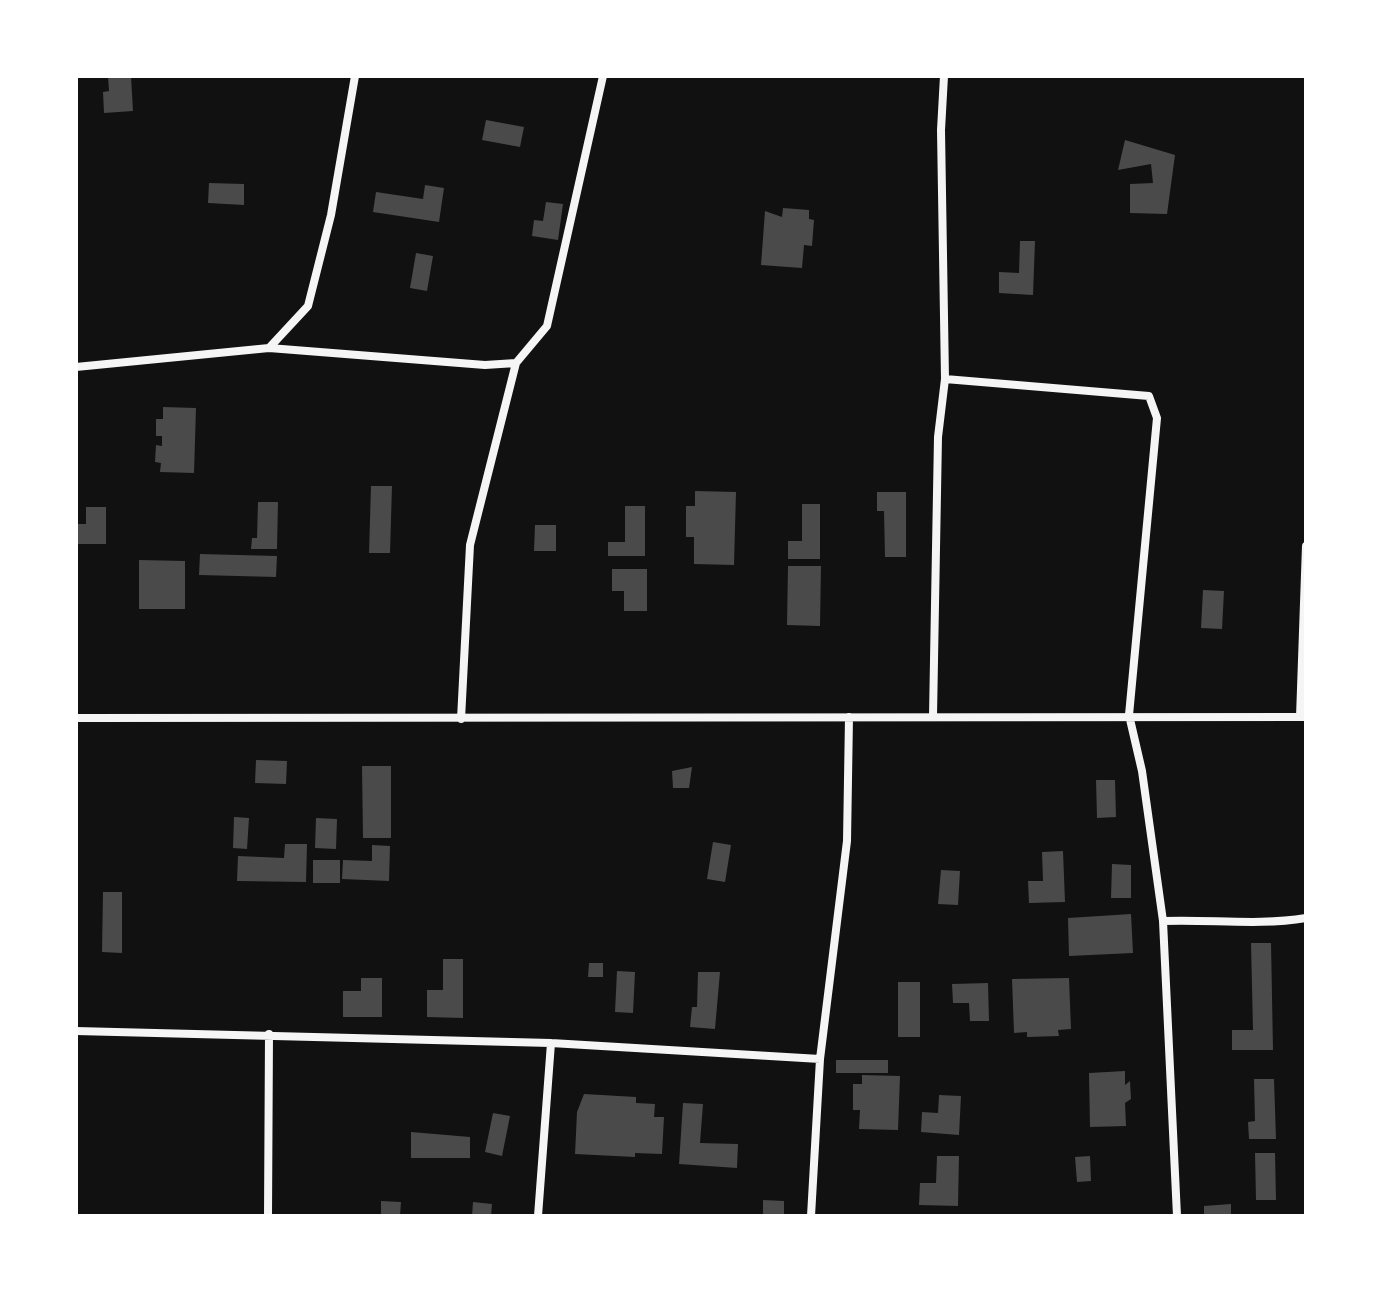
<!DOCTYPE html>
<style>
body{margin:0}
#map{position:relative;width:1382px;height:1292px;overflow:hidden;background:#111;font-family:Quicksand,sans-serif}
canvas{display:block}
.frame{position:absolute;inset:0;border:78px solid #fff;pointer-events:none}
</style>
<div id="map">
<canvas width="1382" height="1292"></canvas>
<div class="frame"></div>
</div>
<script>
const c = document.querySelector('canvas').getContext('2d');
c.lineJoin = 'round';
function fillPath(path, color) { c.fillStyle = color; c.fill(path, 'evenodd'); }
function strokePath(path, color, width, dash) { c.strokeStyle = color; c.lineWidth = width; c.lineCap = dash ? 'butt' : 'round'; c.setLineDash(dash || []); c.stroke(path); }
fillPath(new Path2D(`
 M 108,76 L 131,76 L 133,111 L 104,113 L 103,92 L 109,91 Z
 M 486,120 L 524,127 L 520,147 L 482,140 Z
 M 1125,140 L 1175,155 L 1167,214 L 1130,213 L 1130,184 L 1153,183 L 1151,164 L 1118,170 Z
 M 209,183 L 244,184 L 244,205 L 208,203 Z
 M 425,185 L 444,188 L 439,222 L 373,212 L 376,192 L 423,199 Z
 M 546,202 L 563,204 L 558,240 L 532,236 L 534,220 L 543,221 Z
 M 783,208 L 809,210 L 809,219 L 814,220 L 812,246 L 804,245 L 802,268 L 761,265 L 765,211 L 782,217 Z
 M 1020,241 L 1035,241 L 1033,295 L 999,293 L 999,272 L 1019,273 Z
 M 416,253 L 433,256 L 427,291 L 410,288 Z
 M 163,407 L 196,408 L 194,473 L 160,472 L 161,463 L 155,462 L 156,445 L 162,446 L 162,436 L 156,436 L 156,419 L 163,419 Z
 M 371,486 L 392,486 L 390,553 L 369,553 Z
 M 695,491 L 736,492 L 734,565 L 694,564 L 694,537 L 686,537 L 686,506 L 695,506 Z
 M 877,492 L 906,492 L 906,557 L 885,557 L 884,511 L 877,511 Z
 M 258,502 L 278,502 L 277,549 L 251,549 L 252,538 L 257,538 Z
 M 802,504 L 820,504 L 820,559 L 788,559 L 788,541 L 802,541 Z
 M 625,506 L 645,506 L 645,556 L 608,556 L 608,542 L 625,542 Z
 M 86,507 L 106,507 L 106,544 L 76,544 L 76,524 L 86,524 Z
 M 535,525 L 556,525 L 556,551 L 534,551 Z
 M 200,554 L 277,556 L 276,577 L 199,575 Z
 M 139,560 L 185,561 L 185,609 L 139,609 Z
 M 788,566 L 821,566 L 820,626 L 787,625 Z
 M 612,569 L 647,569 L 647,611 L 624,611 L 624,591 L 612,591 Z
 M 1203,590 L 1224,591 L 1222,629 L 1201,628 Z
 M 256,760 L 287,761 L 286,784 L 255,783 Z
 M 362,766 L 391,766 L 391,838 L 363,838 Z
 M 692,767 L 689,788 L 673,788 L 672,771 Z
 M 1096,780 L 1115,780 L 1116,817 L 1097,818 Z
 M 234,817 L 249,818 L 247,849 L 233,848 Z
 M 316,818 L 337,819 L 336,849 L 315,848 Z
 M 713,842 L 731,845 L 725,882 L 707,879 Z
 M 285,844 L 307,844 L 306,882 L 237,881 L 238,856 L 284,858 Z
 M 372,845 L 390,846 L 389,881 L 342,879 L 343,860 L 372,861 Z
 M 1063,851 L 1065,902 L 1029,903 L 1028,881 L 1043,881 L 1042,852 Z
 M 313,860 L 340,860 L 340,883 L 313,883 Z
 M 1112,864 L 1131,865 L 1131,898 L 1111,898 Z
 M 941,870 L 960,871 L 958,905 L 938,904 Z
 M 103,892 L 122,892 L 122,953 L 102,952 Z
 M 1131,914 L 1133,953 L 1069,956 L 1068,918 Z
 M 1251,943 L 1271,943 L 1273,1050 L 1232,1050 L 1232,1030 L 1253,1030 Z
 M 443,959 L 463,959 L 463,1018 L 427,1017 L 427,990 L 443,990 Z
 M 589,963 L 603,963 L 603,977 L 588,977 Z
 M 617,971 L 635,972 L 633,1013 L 615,1012 Z
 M 698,972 L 720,972 L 715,1029 L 690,1027 L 692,1007 L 697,1007 Z
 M 361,978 L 382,978 L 382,1017 L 343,1017 L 343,991 L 361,991 Z
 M 1069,978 L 1071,1029 L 1058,1030 L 1059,1036 L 1027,1037 L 1027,1032 L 1014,1033 L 1012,979 Z
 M 898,982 L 920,982 L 920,1037 L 898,1037 Z
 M 988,983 L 989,1021 L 970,1021 L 969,1003 L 953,1003 L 952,984 Z
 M 836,1060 L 888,1060 L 888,1073 L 836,1073 Z
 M 1125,1071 L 1125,1085 L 1130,1081 L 1131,1099 L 1125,1103 L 1126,1126 L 1090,1127 L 1089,1073 Z
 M 862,1075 L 900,1076 L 898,1130 L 859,1129 L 860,1110 L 853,1110 L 853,1084 L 862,1084 Z
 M 1254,1079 L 1274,1079 L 1276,1139 L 1249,1139 L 1248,1122 L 1255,1121 Z
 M 584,1094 L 636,1097 L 636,1103 L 655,1104 L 654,1117 L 664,1117 L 662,1154 L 635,1153 L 635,1157 L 575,1154 L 577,1112 Z
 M 939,1095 L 961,1096 L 959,1135 L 921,1132 L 922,1112 L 938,1113 Z
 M 683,1103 L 703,1104 L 700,1143 L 738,1144 L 737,1168 L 679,1164 Z
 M 493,1113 L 510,1116 L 502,1156 L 485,1152 Z
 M 411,1132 L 470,1137 L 470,1158 L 411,1158 Z
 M 1255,1153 L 1275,1153 L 1276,1200 L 1256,1200 Z
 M 937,1156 L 959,1156 L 958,1206 L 919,1205 L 920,1183 L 936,1183 Z
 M 1090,1156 L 1091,1181 L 1077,1182 L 1075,1157 Z
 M 763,1200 L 784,1201 L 784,1216 L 763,1216 Z
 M 381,1201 L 401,1202 L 400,1216 L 381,1216 Z
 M 473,1202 L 492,1204 L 491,1216 L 472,1216 Z
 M 1231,1204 L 1231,1216 L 1204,1216 L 1204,1206 Z`), '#4a4a4a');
strokePath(new Path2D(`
 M 269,348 L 485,365 L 516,363 L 547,326 L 603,76
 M 76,367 L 269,348 L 308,306 L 331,215 L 355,76
 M 945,379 L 1149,396 L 1157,418 L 1129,715 L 1142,771 L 1163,921 L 1177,1216
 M 933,716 L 938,437 L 945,379 L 941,130 L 944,76
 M 1300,717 L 1306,546
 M 76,718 L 1306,717
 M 461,719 L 470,545 L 516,363
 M 1163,921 C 1211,919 1258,926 1306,918
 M 76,1031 L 551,1043 L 820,1059
 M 268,1216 L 269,1034
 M 538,1216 L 551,1043
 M 811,1216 L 820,1059 L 847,841 L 849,717`), '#f5f5f5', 8);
</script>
